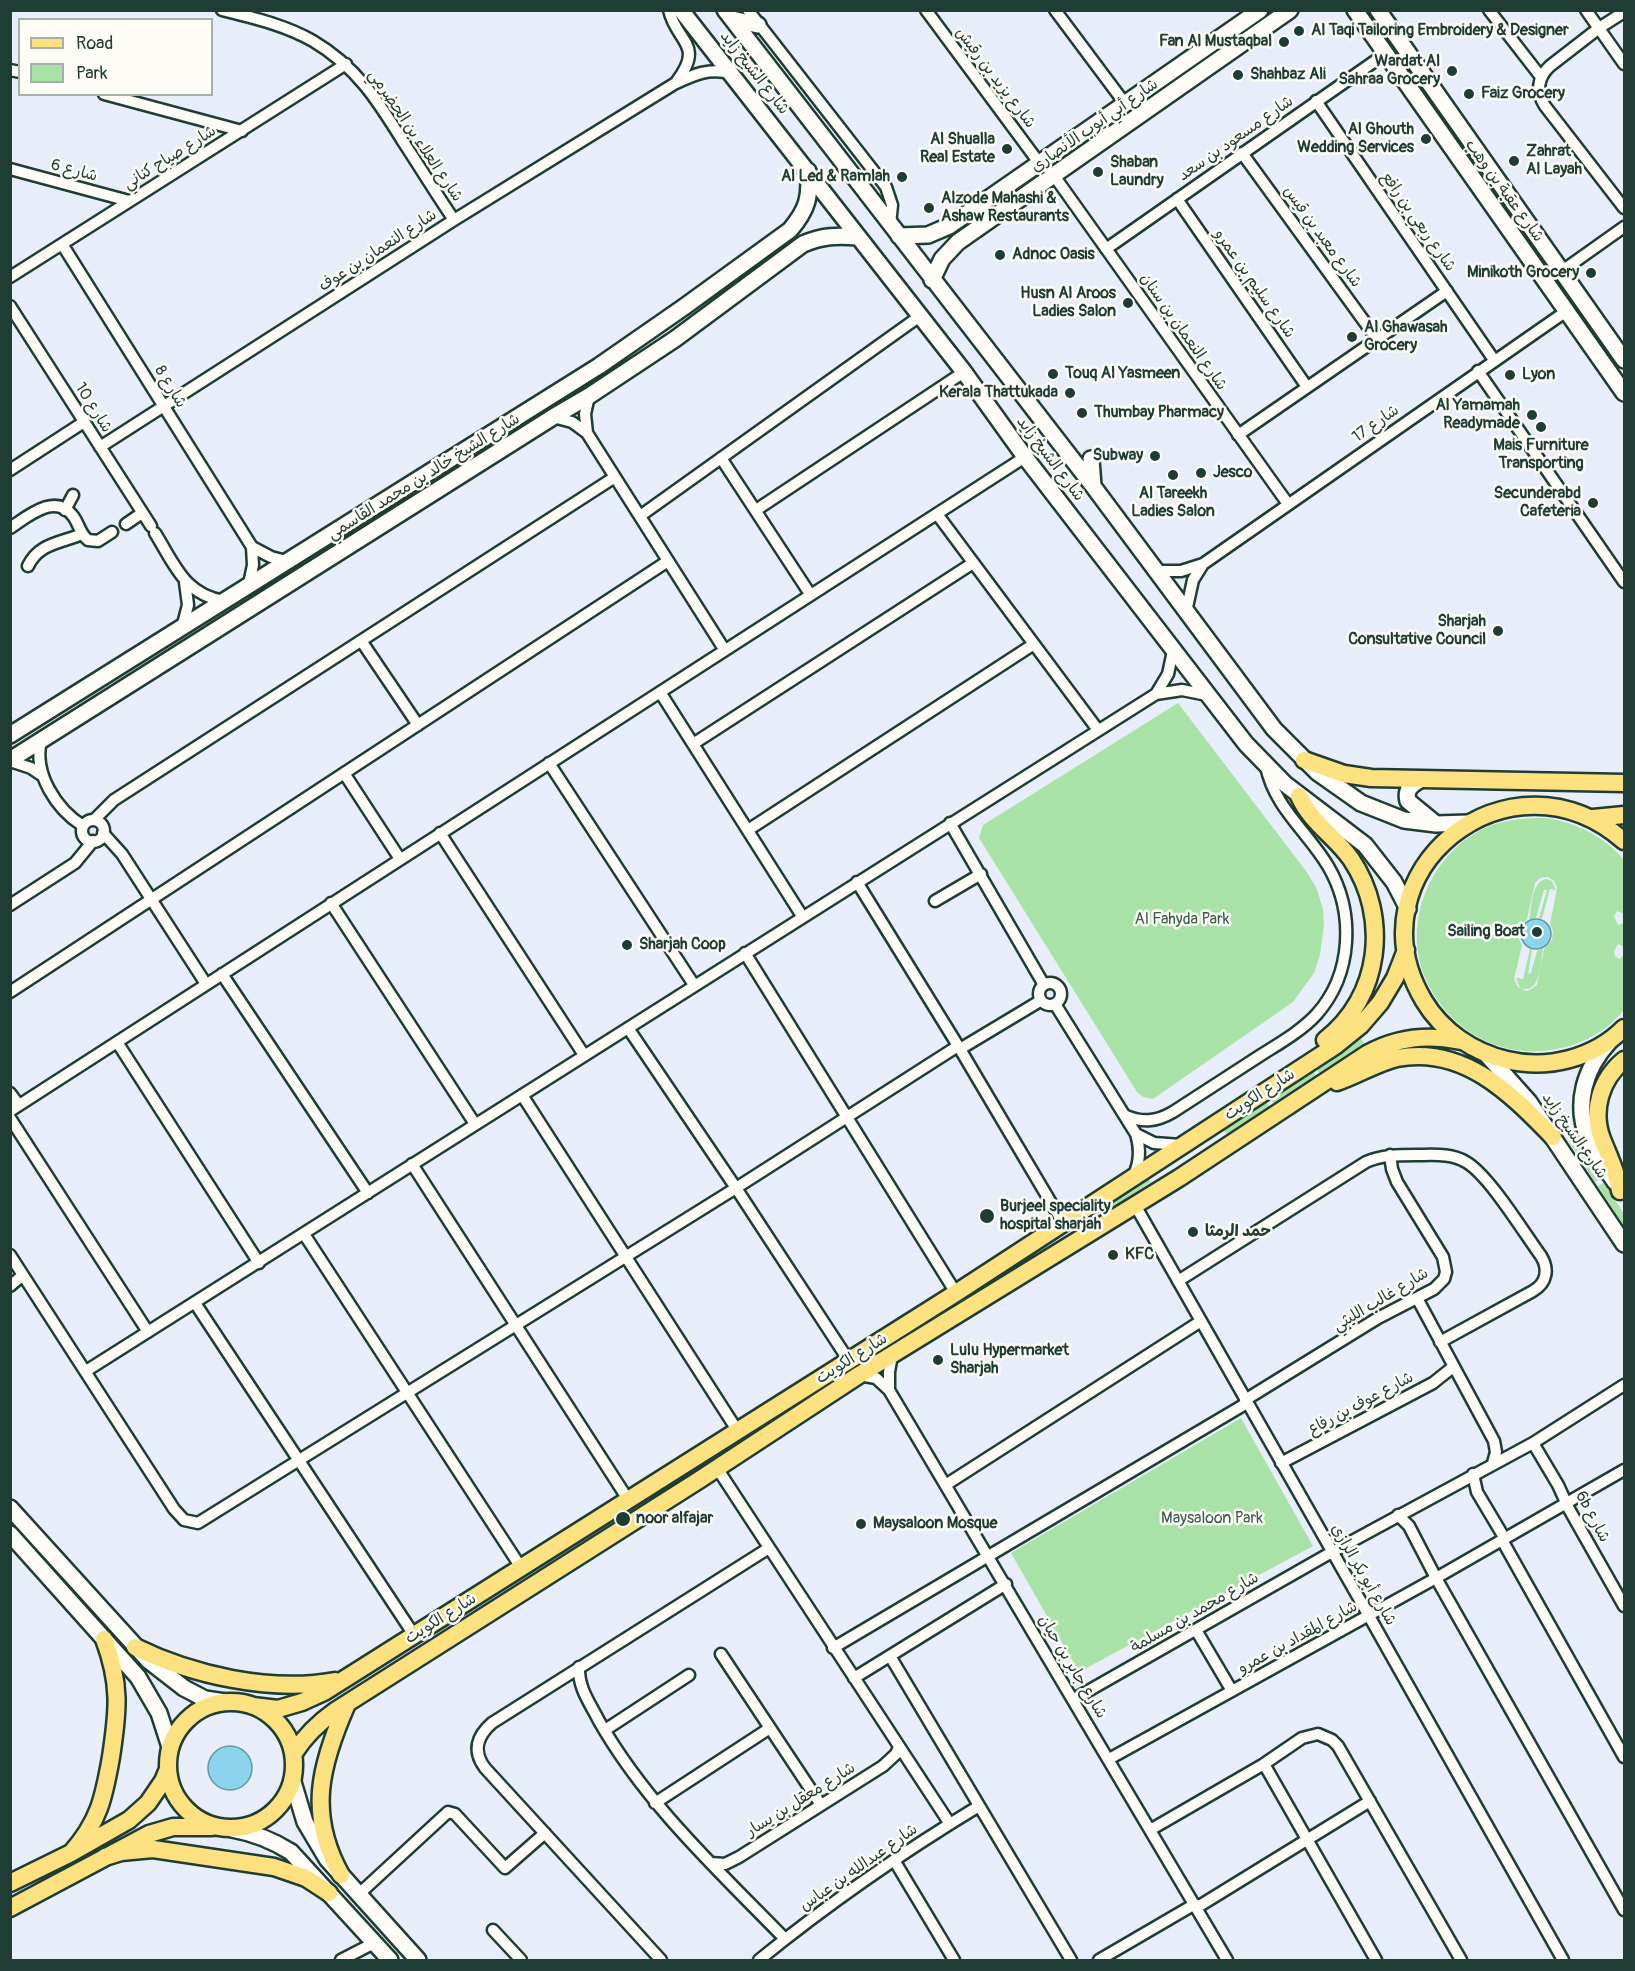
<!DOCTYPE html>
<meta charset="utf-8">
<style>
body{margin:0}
#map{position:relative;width:1635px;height:1971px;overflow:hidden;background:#e8eef9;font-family:Pangolin,sans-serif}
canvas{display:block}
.frame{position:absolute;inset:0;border:12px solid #1f3d34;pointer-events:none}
.legend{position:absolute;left:18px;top:18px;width:195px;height:78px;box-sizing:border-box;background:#fdfcf7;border:2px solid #a4b0a9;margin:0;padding:8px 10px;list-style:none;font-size:18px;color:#1f3d34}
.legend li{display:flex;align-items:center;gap:12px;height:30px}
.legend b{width:30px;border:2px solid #a4b0a9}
</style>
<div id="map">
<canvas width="1635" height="1971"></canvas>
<div class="frame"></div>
<ul class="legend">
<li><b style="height:8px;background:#fbe180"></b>Road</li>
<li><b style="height:16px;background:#a9e2a7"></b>Park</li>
</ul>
</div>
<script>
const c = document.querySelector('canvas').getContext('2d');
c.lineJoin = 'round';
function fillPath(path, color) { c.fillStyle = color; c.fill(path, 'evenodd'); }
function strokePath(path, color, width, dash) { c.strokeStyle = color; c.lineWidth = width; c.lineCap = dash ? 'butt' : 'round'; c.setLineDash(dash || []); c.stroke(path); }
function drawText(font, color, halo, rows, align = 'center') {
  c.font = font + ' Pangolin,"Playpen Sans Arabic",sans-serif'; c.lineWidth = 5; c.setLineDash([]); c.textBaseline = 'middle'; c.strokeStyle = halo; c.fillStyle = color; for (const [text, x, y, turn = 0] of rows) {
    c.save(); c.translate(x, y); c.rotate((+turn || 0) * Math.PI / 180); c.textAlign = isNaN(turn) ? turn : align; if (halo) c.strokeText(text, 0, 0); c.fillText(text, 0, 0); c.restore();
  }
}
fillPath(new Path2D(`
 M 1178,703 L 1306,871 L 1316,887 L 1323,909 L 1324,925 L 1320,955 L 1314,973 L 1293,1002 L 1153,1099 L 1143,1097 L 1137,1092 L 979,838 L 983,825 Z
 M 1546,818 C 1577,823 1604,836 1624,860 L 1624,914 L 1617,911 L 1614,916 L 1618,925 L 1624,923 L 1624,947 L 1618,944 L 1614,952 L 1615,956 L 1619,959 L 1624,955 L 1624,1010 C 1604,1035 1573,1049 1541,1051 C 1519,1053 1496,1047 1476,1036 C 1452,1022 1434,1000 1424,975 C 1402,916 1434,848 1492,825 C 1510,819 1527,818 1546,818 ZM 1548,877 L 1554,881 L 1557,888 L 1550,924 L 1553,931 L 1552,940 L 1544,949 L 1537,985 L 1530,990 L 1526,991 L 1518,987 L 1514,979 L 1522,945 L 1518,937 L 1519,929 L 1527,919 L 1535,883 L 1540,878 Z
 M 1546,879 L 1552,881 L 1556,890 L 1550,889 L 1542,919 L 1539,918 L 1547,890 L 1544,890 L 1536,918 L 1529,920 C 1532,907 1531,882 1546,879 Z
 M 1530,949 L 1532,950 L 1528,974 L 1531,973 L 1537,951 L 1543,949 C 1540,963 1541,995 1520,988 L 1516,978 L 1523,979 Z
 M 1360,1037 L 1364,1043 L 1319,1073 L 1315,1067 Z
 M 1312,1070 L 1316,1076 L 1274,1104 L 1270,1098 Z
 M 1266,1101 L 1270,1107 L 1227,1134 L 1223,1129 Z
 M 1574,1136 L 1586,1158 L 1601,1179 L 1595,1182 L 1568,1140 Z
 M 1148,1177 L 1151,1182 L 1146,1185 L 1111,1209 L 1107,1203 Z
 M 1604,1183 L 1624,1214 L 1624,1226 L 1598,1186 Z
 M 1241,1418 L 1313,1546 L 1079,1672 L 1011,1553 Z`), '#a9e2a7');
const water = new Path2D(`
 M1521 934a15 15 0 1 1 30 0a15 15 0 1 1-30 0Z
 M208 1768a22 22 0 1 1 44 0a22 22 0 1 1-44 0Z`);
fillPath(water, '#8cd4ee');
strokePath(water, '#6098a4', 1.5);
const street = new Path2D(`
 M 222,10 C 254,18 285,25 313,41 C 357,67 378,101 404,143 C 421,169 437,195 454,220
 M 669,10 C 676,42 705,44 677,81
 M 748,10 L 886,187 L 892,205 L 890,225
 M 926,10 L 1040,164
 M 1055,10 L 1126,105
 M 1489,10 L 1541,77
 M 1586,10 L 1624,64
 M 1624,12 L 1599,28 L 1550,66 C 1537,78 1536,92 1545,106 L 1624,208
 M 10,70 L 20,72
 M 104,94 L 242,131
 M 1316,101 L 1494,360
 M 1242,153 L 1377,339
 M 10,169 L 129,201
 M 1055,177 L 1288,504
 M 1177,199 L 1307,387
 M 62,244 L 252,547 L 253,565 L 249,584
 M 1106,249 L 1385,54
 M 1562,271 L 1624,227
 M 10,277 L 346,64
 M 10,306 L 151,526
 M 1478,371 L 1624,582
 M 589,396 L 585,414 L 587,433 L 724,649
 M 553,417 L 572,422 L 587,433
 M 1238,435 L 1447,291
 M 100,447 L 454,220 L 674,84 C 695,74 708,68 731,73
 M 721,458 L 810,594
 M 10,470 L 84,422
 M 65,510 L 73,495
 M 756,510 L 964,372
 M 937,514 L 1098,730
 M 640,516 L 920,316
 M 126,524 L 142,513
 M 10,528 C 27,517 55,492 73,516 C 79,524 80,534 88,540 L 98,541 L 112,532
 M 155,533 C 175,565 184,594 224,601
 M 252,547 L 271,557 L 286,561
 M 28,566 C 39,543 61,543 82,534
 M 1154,571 L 1181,571 L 1203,564 L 1568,310
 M 1186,612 L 1193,580 L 1203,564
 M 182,628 L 188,605 L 185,582
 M 362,642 L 418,725
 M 660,692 L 802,916
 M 1156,694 L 1168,674 L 1173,651
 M 41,741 C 33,773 56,809 83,826
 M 693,744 L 973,563
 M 10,761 L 31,768 L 43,776
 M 549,763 L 694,985
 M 344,773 L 400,859
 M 94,820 L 114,800 L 615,477
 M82 831a11 11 0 1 1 22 0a11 11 0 1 1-22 0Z
 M 950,823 L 1044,985
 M 748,830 L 1034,644
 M 103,833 L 122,854 L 206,984
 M 440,833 L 584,1055
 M 857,882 L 960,1049 L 1063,1223
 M 935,901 L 981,874
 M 331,903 L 475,1124
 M 10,905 L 75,863 L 93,841
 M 745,953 L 956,1293
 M 222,974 L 368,1193
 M1039 994a11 11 0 1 1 22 0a11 11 0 1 1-22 0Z
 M 10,992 L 668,561
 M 1055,1004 L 1136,1134 C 1141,1150 1140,1163 1133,1177
 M 628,1028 L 736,1188 L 849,1361
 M 117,1042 L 259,1263
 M 960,1049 L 1040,1001
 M 10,1093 L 19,1105
 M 522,1095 L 737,1430
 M 10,1111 L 1025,457
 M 1124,1115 C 1142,1123 1156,1122 1173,1112 C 1202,1093 1232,1074 1261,1055 C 1280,1043 1301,1031 1316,1015 C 1353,974 1355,912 1328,866 C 1307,831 1274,807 1266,766
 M 10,1118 L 148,1332
 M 1136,1134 L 1154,1143 L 1181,1145
 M 412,1164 L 629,1501
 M 1135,1205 L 1369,1616 L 1563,1960
 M 304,1234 L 522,1569
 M 10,1255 L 174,1509 L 184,1520 L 198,1523 L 736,1188 L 958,1046
 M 1178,1281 L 1366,1162 C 1382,1155 1398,1155 1416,1155 C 1433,1155 1451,1153 1466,1162 C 1489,1175 1524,1233 1541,1256 C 1549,1269 1547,1283 1533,1291 L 1440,1342
 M 10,1286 L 23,1275
 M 1417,1298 L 1494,1441 L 1496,1452 L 1493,1463
 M 195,1303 L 414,1635
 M 86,1371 L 1156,694 L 1182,690 L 1207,695
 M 859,1375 L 876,1378 L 889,1390 L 1227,1960
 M 889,1390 L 889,1372 L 892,1355
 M 1245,1400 L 1378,1318 L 1434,1289 L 1444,1279 L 1446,1272 L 1443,1257 L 1397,1182 L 1392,1169 L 1390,1155
 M 1533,1443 L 1558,1485 L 1569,1509 L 1624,1606
 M 1281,1463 L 1433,1383 L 1453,1367
 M 717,1468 L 950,1824
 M 1473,1474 L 1477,1492 L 1505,1539
 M 947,1484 L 1201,1321
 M 1398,1515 L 1409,1526 L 1436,1578 L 1624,1910
 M 1502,1540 L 1624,1757
 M 1196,1630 L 1232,1691
 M 833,1648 L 1247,1403
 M 721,1654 L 821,1805
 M 890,1656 L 1071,1960
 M 579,1667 C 578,1688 590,1703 599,1721 C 647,1805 718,1870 785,1939
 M 854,1678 L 1006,1584
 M 1074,1699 L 1332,1552 L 1533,1443 L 1624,1385
 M 605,1730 L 689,1675
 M 1109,1759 L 1436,1578 L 1624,1470
 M 1264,1764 L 1376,1960
 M 655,1803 L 770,1728
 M 1150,1830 L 1264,1764 L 1302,1738 L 1318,1734 L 1332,1740 L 1338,1746 L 1461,1960
 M 894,1860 L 954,1960
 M 711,1863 L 725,1864 L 739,1857 L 883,1766 L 896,1754 L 899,1747
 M 359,1894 L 448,1812 L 455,1814 L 505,1868 L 545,1833
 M 1196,1908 L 1370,1801
 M 493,1930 L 521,1960
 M 341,1960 L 374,1943
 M 661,1960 L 485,1768 C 472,1751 477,1736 492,1723 L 769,1548
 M 759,1960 C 828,1904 903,1852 979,1806
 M 1099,1960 L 1195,1904`);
const secondary = new Path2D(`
 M 681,10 L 964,372 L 1025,457 L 1246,744 L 1285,784 L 1365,845 L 1394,882 L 1408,909
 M 725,10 L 1093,486 L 1274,729 L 1317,772 L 1361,803 L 1404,820 L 1436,824 L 1468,823
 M 1355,10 L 1624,393
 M 1378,10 L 1624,360
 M 732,19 L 758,25
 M 899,236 L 928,235 L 949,226 L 1260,10
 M 932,280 L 942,259 L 958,242 L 1290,10
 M 1091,459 L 1093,486
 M 10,735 L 599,366 L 684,307 L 790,230 C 807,210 811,197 808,171
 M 10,760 L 553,417 L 589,396 L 675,339 L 803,244 C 822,236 837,235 857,237
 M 1420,780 C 1411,785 1405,790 1408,801 L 1436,824
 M 1609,1042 C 1585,1068 1574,1103 1588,1138 C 1594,1154 1606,1168 1615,1182
 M 1487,1055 L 1529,1102 L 1624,1244
 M 10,1508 L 148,1660 L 184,1688 L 205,1699 L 225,1702
 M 10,1534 L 138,1677 L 159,1713 L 170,1747
 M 293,1782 L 305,1822 L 327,1859 L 418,1960
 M 232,1829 C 254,1833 272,1840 291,1852 L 390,1960`);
const primary = new Path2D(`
 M 1304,760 L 1344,774 L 1371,778 L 1624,783
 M 1299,796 C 1311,823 1335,836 1351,859 C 1390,917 1381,997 1325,1040
 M 1593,818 L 1624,815
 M 1624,841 C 1510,741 1347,872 1424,1001 C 1442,1031 1473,1052 1507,1060 C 1548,1070 1594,1058 1624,1028
 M 1337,1082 C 1358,1075 1376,1063 1397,1058 C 1464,1045 1511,1094 1553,1137
 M 1620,1191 C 1617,1172 1609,1157 1602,1139 C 1591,1110 1601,1079 1624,1060
 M 135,1647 C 192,1675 271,1693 335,1681
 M168 1765a63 63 0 1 1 126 0a63 63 0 1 1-126 0Z
 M 253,1706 L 278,1709 L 302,1702 L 324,1692 L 956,1293 L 1335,1046 L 1361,1025 L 1380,1003 L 1395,978 L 1406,950
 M 294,1753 C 305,1736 318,1723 335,1711 L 699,1480 L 859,1375 L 1179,1178 L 1367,1054 C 1397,1037 1427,1034 1461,1041
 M 71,1853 C 99,1822 104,1797 111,1757 C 118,1711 121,1684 104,1639
 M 105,1857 L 121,1852 L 153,1849 L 274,1867 L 306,1878 L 329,1893
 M 341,1875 C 307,1814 320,1765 347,1704
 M 10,1883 L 71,1853 L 129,1820 L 148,1803 L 163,1781 L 168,1769
 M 10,1908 L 149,1834 L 173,1827 L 212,1827`);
strokePath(street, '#1f3d34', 15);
strokePath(secondary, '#1f3d34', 20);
strokePath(primary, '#1f3d34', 21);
strokePath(street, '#fdfcf7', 10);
strokePath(secondary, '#fdfcf7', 15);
strokePath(primary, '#fbe180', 16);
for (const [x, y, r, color] of [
 [1299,31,6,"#1f3d34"],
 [1284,42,6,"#1f3d34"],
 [1452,71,6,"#1f3d34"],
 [1238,75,6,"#1f3d34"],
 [1469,94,6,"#1f3d34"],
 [1426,139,6,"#1f3d34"],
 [1007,149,6,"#1f3d34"],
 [1514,161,6,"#1f3d34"],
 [1098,172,6,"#1f3d34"],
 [902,177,6,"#1f3d34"],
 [929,208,6,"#1f3d34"],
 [1000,255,6,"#1f3d34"],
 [1591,273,6,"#1f3d34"],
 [1128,303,6,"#1f3d34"],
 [1352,337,6,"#1f3d34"],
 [1053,374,6,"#1f3d34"],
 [1510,375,6,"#1f3d34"],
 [1070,393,6,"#1f3d34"],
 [1082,413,6,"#1f3d34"],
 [1532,415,6,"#1f3d34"],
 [1541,427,6,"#1f3d34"],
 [1155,456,6,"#1f3d34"],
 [1201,473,6,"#1f3d34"],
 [1173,475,6,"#1f3d34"],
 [1593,503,6,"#1f3d34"],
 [1498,631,6,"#1f3d34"],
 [1537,932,6,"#1f3d34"],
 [627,945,6,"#1f3d34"],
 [987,1216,8,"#1f3d34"],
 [1193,1232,6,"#1f3d34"],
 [1113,1255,6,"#1f3d34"],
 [938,1360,6,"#1f3d34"],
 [623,1519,8,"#1f3d34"],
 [861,1524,6,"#1f3d34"]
]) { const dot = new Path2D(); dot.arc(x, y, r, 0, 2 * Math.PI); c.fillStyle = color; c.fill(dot); strokePath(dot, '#fdfcf7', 2); }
drawText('bold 16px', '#1f3d34', '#fdfcf7', [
 ["Al Taqi Tailoring Embroidery & Designer",1311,31],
 ["Fan Al Mustaqbal",1272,42,"right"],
 ["Wardat Al",1440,62,"right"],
 ["Sahraa Grocery",1440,80,"right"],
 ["Shahbaz Ali",1250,75],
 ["Faiz Grocery",1481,94],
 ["Al Ghouth",1414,130,"right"],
 ["Wedding Services",1414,148,"right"],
 ["Al Shualla",995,140,"right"],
 ["Real Estate",995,158,"right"],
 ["Zahrat",1526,152],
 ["Al Layah",1526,170],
 ["Shaban",1110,163],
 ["Laundry",1110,181],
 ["Al Led & Ramlah",890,177,"right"],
 ["Alzode Mahashi &",941,199],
 ["Ashaw Restaurants",941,217],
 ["Adnoc Oasis",1012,255],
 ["Minikoth Grocery",1579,273,"right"],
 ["Husn Al Aroos",1116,294,"right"],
 ["Ladies Salon",1116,312,"right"],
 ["Al Ghawasah",1364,328],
 ["Grocery",1364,346],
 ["Touq Al Yasmeen",1065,374],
 ["Lyon",1522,375],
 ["Kerala Thattukada",1058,393,"right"],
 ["Al Yamamah",1520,406,"right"],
 ["Readymade",1520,424,"right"],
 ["Thumbay Pharmacy",1094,413],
 ["Mais Furniture",1541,446,"center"],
 ["Transporting",1541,464,"center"],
 ["Subway",1143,456,"right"],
 ["Jesco",1213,473],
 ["Al Tareekh",1173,494,"center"],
 ["Ladies Salon",1173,512,"center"],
 ["Secunderabd",1581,494,"right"],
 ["Cafeteria",1581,512,"right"],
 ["Sharjah",1486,622,"right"],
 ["Consultative Council",1486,640,"right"],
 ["Sailing Boat",1525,932,"right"],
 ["Sharjah Coop",639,945],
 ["Burjeel speciality",1000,1207],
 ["hospital sharjah",1000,1225],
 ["حمد الرمثا",1205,1232],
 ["KFC",1125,1255],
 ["Lulu Hypermarket",950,1351],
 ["Sharjah",950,1369],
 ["noor alfajar",636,1519],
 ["Maysaloon Mosque",873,1524]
], 'left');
drawText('16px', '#1f3d34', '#fdfcf7', [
 ["شارع الشيخ زايد",754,73,52],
 ["شارع يزيد بن رقيش",995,78,53],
 ["شارع أبي أيوب الأنصاري",1095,126,-35],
 ["شارع العلاء بن الحضرمي",415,136,56],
 ["شارع مسعود بن سعد",1236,139,-35],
 ["شارع صياح كناني",170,158,-32],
 ["شارع 6",74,171,15],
 ["شارع عقبة بن وهب",1504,191,54],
 ["شارع ربعي بن رافع",1418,222,55],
 ["شارع معبد بن قيس",1322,237,54],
 ["شارع النعمان بن عوف",378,251,-33],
 ["شارع سليم بن عمرو",1254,284,55],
 ["شارع النعمان بن سنان",1183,332,55],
 ["شارع 8",170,387,58],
 ["شارع 10",93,408,58],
 ["شارع 17",1376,424,-35],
 ["شارع الشيخ زايد",1050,459,53],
 ["شارع الشيخ خالد بن محمد القاسمي",424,477,-32],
 ["شارع الكويت",1260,1095,-33],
 ["شارع الشيخ زايد",1574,1136,55],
 ["شارع غالب الليثي",1381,1300,-31],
 ["شارع الكويت",852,1359,-32],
 ["شارع عوف بن رفاع",1361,1404,-28],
 ["6b شارع",1592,1517,62],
 ["شارع أبو بكر الرازي",1363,1575,60],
 ["شارع محمد بن مسلمة",1195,1613,-30],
 ["شارع الكويت",441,1619,-32],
 ["شارع المقداد بن عمرو",1298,1638,-29],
 ["شارع جابر بن حيان",1072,1667,59],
 ["شارع معقل بن يسار",801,1800,-32],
 ["شارع عبدالله بن عباس",859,1868,-35]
]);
drawText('16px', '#3b5e4b', '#fdfcf7', [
 ["Al Fahyda Park",1182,920],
 ["Maysaloon Park",1212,1519]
]);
</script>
